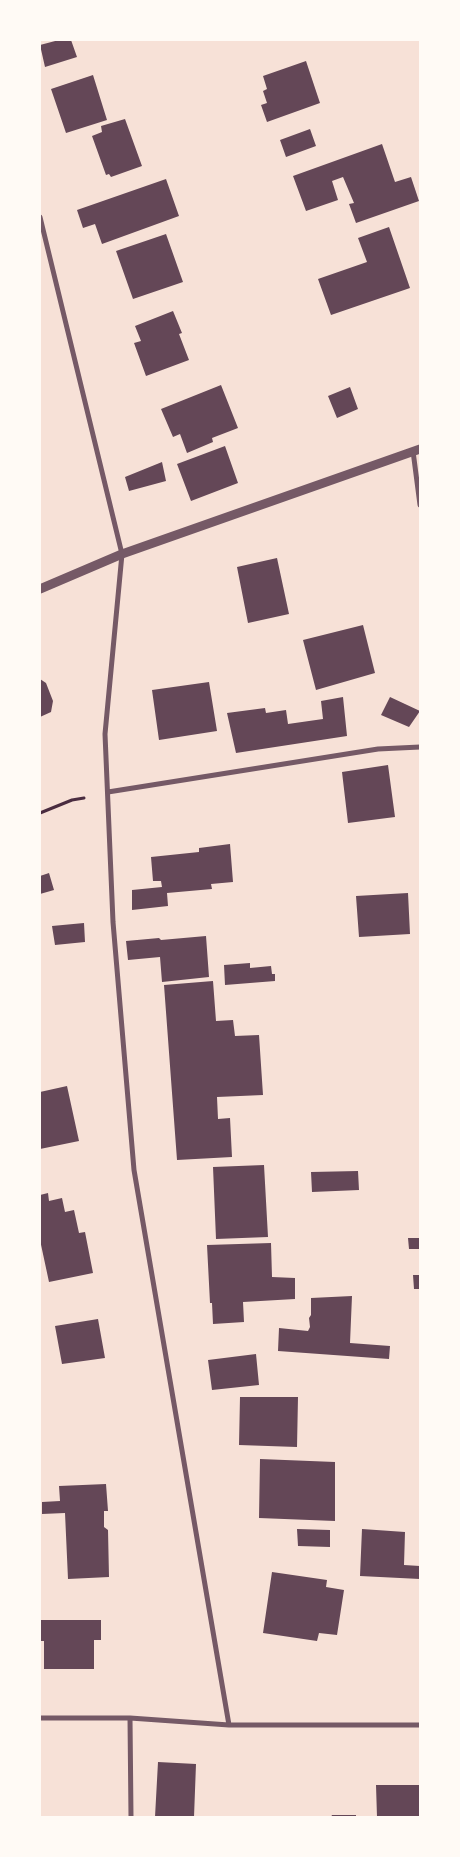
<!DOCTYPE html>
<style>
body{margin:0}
#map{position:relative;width:460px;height:1857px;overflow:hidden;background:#f7e1d7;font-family:"Alegreya Sans",sans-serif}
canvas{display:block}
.frame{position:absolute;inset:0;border:41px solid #fffaf5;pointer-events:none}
</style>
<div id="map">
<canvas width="460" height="1857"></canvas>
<div class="frame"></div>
</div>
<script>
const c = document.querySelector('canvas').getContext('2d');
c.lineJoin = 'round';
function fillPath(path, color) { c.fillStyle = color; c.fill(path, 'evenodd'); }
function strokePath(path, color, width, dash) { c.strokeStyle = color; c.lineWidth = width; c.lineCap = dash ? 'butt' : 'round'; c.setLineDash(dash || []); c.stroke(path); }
fillPath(new Path2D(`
 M 59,40 L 71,40 L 77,57 L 45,67 L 40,45 Z
 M 306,61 L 320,103 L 267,122 L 261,105 L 267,103 L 263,91 L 267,89 L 263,76 Z
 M 93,75 L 107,120 L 66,133 L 51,89 Z
 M 125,119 L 142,166 L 111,177 L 109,174 L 106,175 L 92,136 L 102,132 L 101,126 Z
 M 310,129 L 316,146 L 286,157 L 280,140 Z
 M 382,144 L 395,182 L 411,177 L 419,201 L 356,223 L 349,204 L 354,203 L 343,177 L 332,181 L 338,200 L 306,211 L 293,176 Z
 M 166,179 L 179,216 L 102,244 L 95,224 L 83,228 L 77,210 Z
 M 389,227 L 410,288 L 331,315 L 318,279 L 367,262 L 358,238 Z
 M 166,234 L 183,282 L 133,299 L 116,251 Z
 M 173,311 L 182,333 L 179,334 L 189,360 L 146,376 L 134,343 L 141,341 L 135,326 Z
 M 221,385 L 238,428 L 212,438 L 213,442 L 187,453 L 180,434 L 173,437 L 161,409 Z
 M 350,387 L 358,409 L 337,418 L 328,396 Z
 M 225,446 L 238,483 L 191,501 L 177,464 Z
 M 162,462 L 166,481 L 129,491 L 125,477 Z
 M 277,558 L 289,614 L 248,623 L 237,567 Z
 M 363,625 L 375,673 L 316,690 L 303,640 Z
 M 40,679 L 46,683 L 53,701 L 51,712 L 40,717 Z
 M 209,682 L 217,731 L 159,740 L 152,690 Z
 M 343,697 L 347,736 L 236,753 L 227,713 L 265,708 L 266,713 L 286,710 L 288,724 L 323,719 L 321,701 Z
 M 390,697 L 420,711 L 409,727 L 381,715 Z
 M 388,765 L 395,817 L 348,823 L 342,772 Z
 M 230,844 L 233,882 L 211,884 L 212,889 L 167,893 L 168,906 L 132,910 L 132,890 L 162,887 L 161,881 L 153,881 L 151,857 L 199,852 L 199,848 Z
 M 49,873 L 54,890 L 40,894 L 40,876 Z
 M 408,893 L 410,934 L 359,937 L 356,896 Z
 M 84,923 L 85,942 L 55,945 L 52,926 Z
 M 206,936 L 209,977 L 162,982 L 160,957 L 128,960 L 126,941 L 159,938 L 161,940 Z
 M 250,963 L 250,968 L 271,966 L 272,974 L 275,974 L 275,981 L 225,985 L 224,965 Z
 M 213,981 L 216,1021 L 233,1020 L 235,1036 L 259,1035 L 263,1095 L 217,1097 L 218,1119 L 230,1118 L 232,1157 L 177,1160 L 164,985 Z
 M 67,1086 L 79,1141 L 40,1149 L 40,1092 Z
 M 264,1165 L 268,1237 L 216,1239 L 213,1167 Z
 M 358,1171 L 359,1190 L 312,1192 L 311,1172 Z
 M 48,1193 L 49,1201 L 62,1198 L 65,1212 L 74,1210 L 79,1233 L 85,1232 L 93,1273 L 49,1282 L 40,1240 L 40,1195 Z
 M 408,1238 L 420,1238 L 420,1249 L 409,1249 Z
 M 271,1243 L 272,1277 L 295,1278 L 295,1299 L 243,1302 L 244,1322 L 213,1324 L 212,1303 L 210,1303 L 207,1245 Z
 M 413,1275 L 420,1275 L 420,1289 L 414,1289 Z
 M 352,1296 L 350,1343 L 390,1346 L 389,1359 L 278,1351 L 279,1328 L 308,1331 L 310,1327 L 309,1318 L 311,1315 L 311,1298 Z
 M 98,1319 L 105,1358 L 62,1364 L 55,1326 Z
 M 256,1354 L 259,1385 L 212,1390 L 208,1360 Z
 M 240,1397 L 298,1397 L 297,1447 L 239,1445 Z
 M 260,1459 L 335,1462 L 335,1521 L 259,1518 Z
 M 106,1484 L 108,1511 L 104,1511 L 104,1527 L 108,1530 L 109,1577 L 68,1579 L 65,1513 L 42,1514 L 42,1502 L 60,1501 L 59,1486 Z
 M 297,1529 L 330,1530 L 330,1547 L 298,1546 Z
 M 362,1529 L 405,1532 L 404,1565 L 420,1566 L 420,1579 L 360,1576 Z
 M 272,1572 L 327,1580 L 326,1587 L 344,1590 L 337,1635 L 319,1633 L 317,1641 L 263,1633 Z
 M 40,1620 L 101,1620 L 101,1640 L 94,1640 L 94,1669 L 44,1669 L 44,1641 L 40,1641 Z
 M 158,1762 L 196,1764 L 194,1817 L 155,1817 Z
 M 376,1785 L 419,1785 L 420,1817 L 377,1817 Z
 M 332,1815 L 356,1815 L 356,1817 L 331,1817 Z`), '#644757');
strokePath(new Path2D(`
 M 40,813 L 72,800 L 84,798`), '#4a2c40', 3);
strokePath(new Path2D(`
 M 40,217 L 122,554 L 105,734 L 113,922 L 134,1170 L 229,1725
 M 413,451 L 420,505
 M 108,792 L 378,749 L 420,747
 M 40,1718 L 130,1718 L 229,1725 L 420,1725
 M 130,1718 L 131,1817`), '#755966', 5);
strokePath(new Path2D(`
 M 40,589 L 122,554 L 420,449`), '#755966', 9);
</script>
